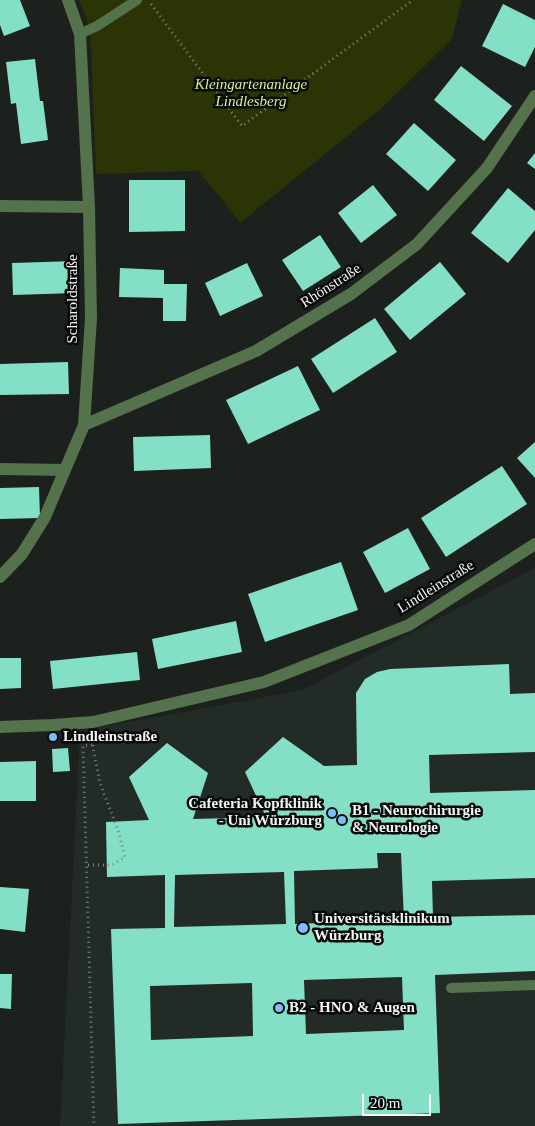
<!DOCTYPE html>
<meta charset="utf-8">
<style>
body{margin:0}
#map{position:relative;width:535px;height:1126px;overflow:hidden;background:#1d211e;font-family:"Times New Roman",serif}
canvas{display:block}
.scale{position:absolute;left:362px;top:1094px;width:69px;height:22px;box-sizing:border-box;border:2px solid #f2f5f3;border-top:0;padding-left:6px;font-size:15px;line-height:18px;white-space:nowrap;color:#f2f5f3;-webkit-text-stroke:4px #080a09;paint-order:stroke}
</style>
<div id="map">
<canvas width="535" height="1126"></canvas>
<div class="scale">20 m</div>
</div>
<script>
const c = document.querySelector('canvas').getContext('2d');
c.lineJoin = 'round';
function fillPath(path, color) { c.fillStyle = color; c.fill(path, 'evenodd'); }
function strokePath(path, color, width, dash) { c.strokeStyle = color; c.lineWidth = width; c.lineCap = dash ? 'butt' : 'round'; c.setLineDash(dash || []); c.stroke(path); }
function drawText(font, color, halo, rows, align = 'center') {
  c.font = font + ' "Times New Roman",serif'; c.lineWidth = 5; c.setLineDash([]); c.textBaseline = 'middle'; c.strokeStyle = halo; c.fillStyle = color; for (const [text, x, y, turn = 0] of rows) {
    c.save(); c.translate(x, y); c.rotate((+turn || 0) * Math.PI / 180); c.textAlign = isNaN(turn) ? turn : align; if (halo) c.strokeText(text, 0, 0); c.fillText(text, 0, 0); c.restore();
  }
}
fillPath(new Path2D(`
 M 535,568 L 535,1126 L 60,1126 L 80,731 L 302,690 Z`), '#222b25');
fillPath(new Path2D(`
 M 79,0 L 462,0 L 452,39 L 384,106 L 240,223 L 219,196 L 198,171 L 96,174 L 90,29 Z`), '#2a3404');
fillPath(new Path2D(`
 M 0,0 L 20,0 L 30,26 L 4,36 L 0,25 Z
 M 503,4 L 535,20 L 535,47 L 525,67 L 482,46 Z
 M 35,59 L 40,101 L 43,101 L 48,140 L 21,144 L 16,103 L 11,104 L 6,62 Z
 M 461,66 L 512,106 L 484,141 L 434,100 Z
 M 414,123 L 456,160 L 428,191 L 386,154 Z
 M 535,153 L 535,169 L 527,163 Z
 M 129,180 L 185,180 L 185,231 L 129,232 Z
 M 373,185 L 397,215 L 361,243 L 338,213 Z
 M 508,188 L 535,211 L 535,230 L 508,263 L 471,233 Z
 M 320,235 L 341,267 L 303,291 L 282,260 Z
 M 75,261 L 76,293 L 13,295 L 12,263 Z
 M 440,262 L 466,294 L 410,340 L 384,309 Z
 M 247,263 L 263,296 L 220,316 L 205,283 Z
 M 120,268 L 164,270 L 164,284 L 187,284 L 186,321 L 163,321 L 163,298 L 119,297 Z
 M 375,318 L 397,352 L 333,393 L 311,359 Z
 M 68,362 L 69,394 L 0,395 L 0,364 Z
 M 298,366 L 320,410 L 248,444 L 226,400 Z
 M 210,435 L 211,468 L 134,471 L 133,437 Z
 M 535,442 L 535,478 L 517,458 Z
 M 502,466 L 527,504 L 446,557 L 421,518 Z
 M 39,487 L 40,518 L 0,519 L 0,488 Z
 M 408,528 L 430,569 L 385,593 L 363,552 Z
 M 341,562 L 358,610 L 265,642 L 248,594 Z
 M 236,621 L 242,652 L 158,669 L 152,639 Z
 M 137,652 L 140,680 L 53,689 L 50,661 Z
 M 0,658 L 21,658 L 21,688 L 0,689 Z
 M 509,664 L 510,694 L 535,693 L 535,752 L 429,755 L 430,793 L 535,790 L 535,878 L 432,881 L 433,917 L 535,915 L 535,971 L 435,975 L 440,1113 L 118,1124 L 111,929 L 165,928 L 165,875 L 107,877 L 106,822 L 149,820 L 129,777 L 167,743 L 208,773 L 193,819 L 266,817 L 245,772 L 283,737 L 324,766 L 357,765 L 356,693 L 365,679 L 377,672 L 390,669 ZM 377,853 L 401,853 L 404,920 L 295,924 L 294,871 L 378,868 ZM 284,872 L 286,924 L 174,927 L 175,875 ZM 402,977 L 404,1030 L 306,1034 L 304,980 ZM 252,983 L 253,1036 L 151,1040 L 150,986 Z
 M 68,748 L 70,771 L 53,772 L 52,749 Z
 M 36,761 L 36,801 L 0,801 L 0,762 Z
 M 0,887 L 29,889 L 25,932 L 0,929 Z
 M 0,974 L 12,974 L 11,1009 L 0,1008 Z`), '#84dfc7');
strokePath(new Path2D(`
 M 151,4 L 242,126 L 413,0
 M 92,744 L 83,746 L 94,1126
 M 88,865 L 112,865 L 125,857 L 118,830 L 100,783 L 92,742`), '#818482', 3, [1, 4]);
strokePath(new Path2D(`
 M 80,34 L 97,26 L 137,0
 M 451,988 L 535,985`), '#54724b', 10);
strokePath(new Path2D(`
 M 0,206 L 89,207
 M 84,425 L 256,351 L 351,294 L 417,244 L 487,168 L 535,96
 M 0,469 L 65,470
 M 0,577 L 22,554 L 45,517 L 84,425 L 91,318 L 89,207 L 80,34 L 68,0
 M 0,727 L 53,725 L 93,722 L 264,682 L 409,625 L 535,544`), '#54724b', 12);
for (const [x, y, r, color] of [
 [53,737,5,"#7dbef9"],
 [332,813,5,"#7dbef9"],
 [342,820,5,"#7dbef9"],
 [303,928,6,"#7dbef9"],
 [279,1008,5,"#7dbef9"]
]) { const dot = new Path2D(); dot.arc(x, y, r, 0, 2 * Math.PI); c.fillStyle = color; c.fill(dot); strokePath(dot, '#080a09', 2); }
drawText('italic 15px', '#d9f191', '#080a09', [
 ["Kleingartenanlage",251,85],
 ["Lindlesberg",251,102]
]);
drawText('15px', '#f2f5f3', '#080a09', [
 ["Rhönstraße",331,286,-33],
 ["Scharoldstraße",73,299,-90],
 ["Lindleinstraße",436,587,-32]
]);
drawText('bold 15px', '#f2f5f3', '#080a09', [
 ["Lindleinstraße",63,737],
 ["Cafeteria Kopfklinik",322,804,"right"],
 ["- Uni Würzburg",322,821,"right"],
 ["B1 - Neurochirurgie",352,811],
 ["& Neurologie",352,828],
 ["Universitätsklinikum",314,919],
 ["Würzburg",314,936],
 ["B2 - HNO & Augen",289,1008]
], 'left');
</script>
